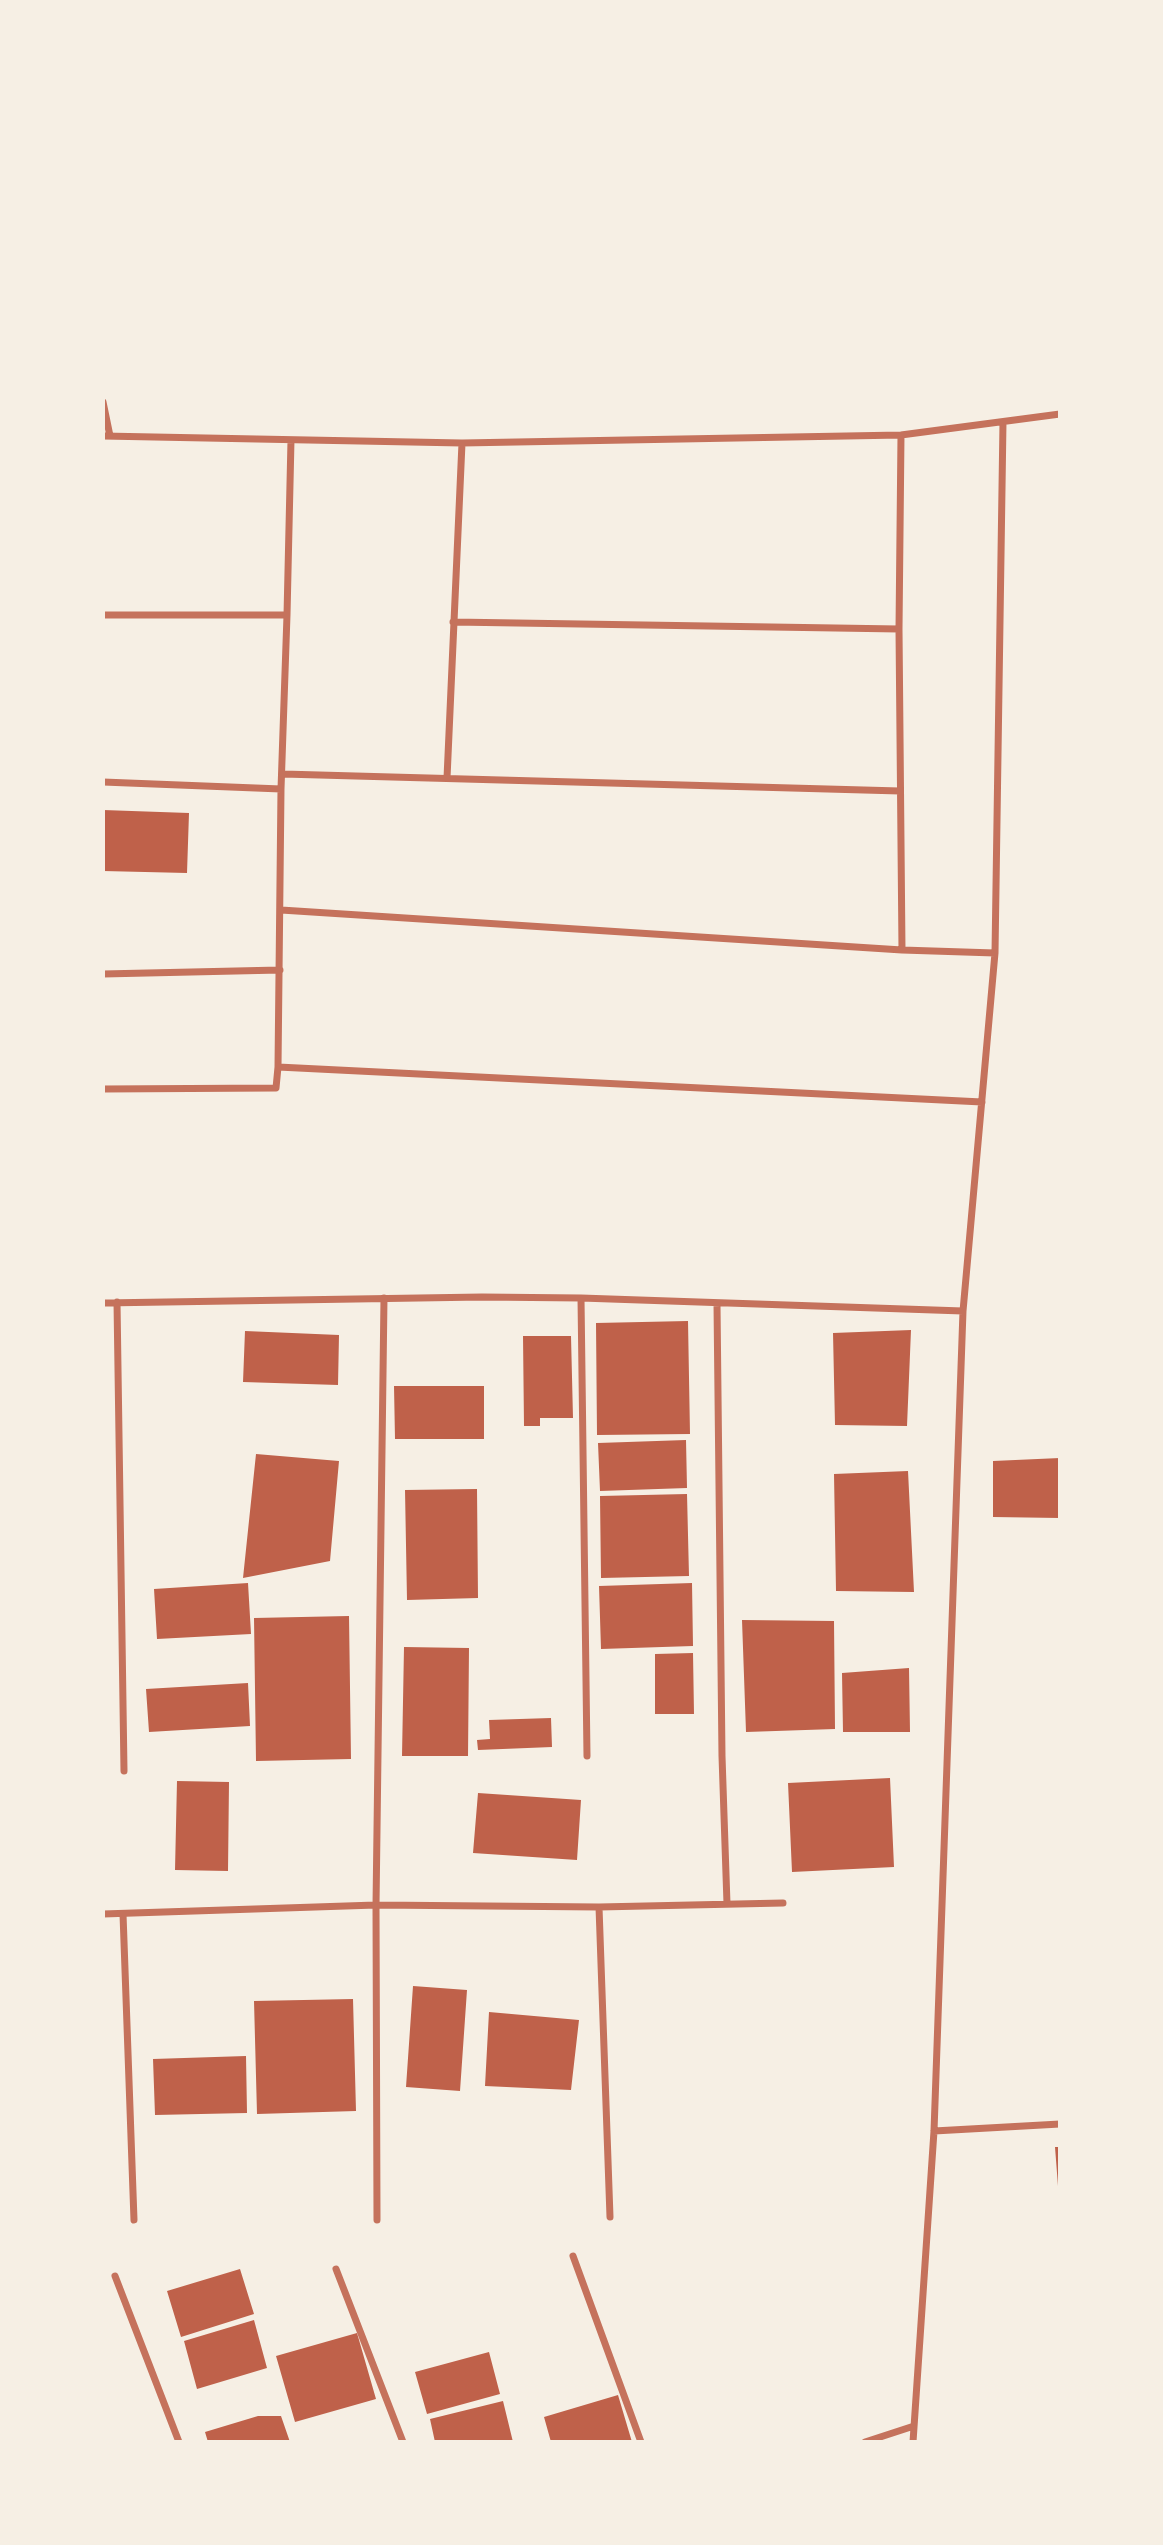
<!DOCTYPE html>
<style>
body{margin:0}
#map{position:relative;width:1163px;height:2545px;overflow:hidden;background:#f6efe4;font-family:Cabin,sans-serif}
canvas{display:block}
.frame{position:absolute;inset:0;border:105px solid #f6efe4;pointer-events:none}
</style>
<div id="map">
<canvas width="1163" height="2545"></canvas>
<div class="frame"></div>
</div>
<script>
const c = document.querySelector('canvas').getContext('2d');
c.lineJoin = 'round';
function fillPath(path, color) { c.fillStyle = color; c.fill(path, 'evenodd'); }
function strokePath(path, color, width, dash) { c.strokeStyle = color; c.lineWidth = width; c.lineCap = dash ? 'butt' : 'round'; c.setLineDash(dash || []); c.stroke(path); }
fillPath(new Path2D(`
 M 103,810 L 189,813 L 187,873 L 103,871 Z
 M 688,1321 L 690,1434 L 597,1435 L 596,1323 Z
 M 911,1330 L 907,1426 L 835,1425 L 833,1333 Z
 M 245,1331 L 339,1335 L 338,1385 L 243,1382 Z
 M 523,1336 L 571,1336 L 573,1418 L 540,1418 L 540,1426 L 524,1426 Z
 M 394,1386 L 484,1386 L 484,1439 L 395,1439 Z
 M 686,1440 L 687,1488 L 600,1491 L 598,1443 Z
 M 256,1454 L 339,1461 L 330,1561 L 243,1578 Z
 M 1060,1458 L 1060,1518 L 993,1517 L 993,1461 Z
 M 908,1471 L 914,1592 L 836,1591 L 834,1474 Z
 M 477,1489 L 478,1598 L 407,1600 L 405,1490 Z
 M 687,1494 L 689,1576 L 601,1578 L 600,1496 Z
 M 248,1583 L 251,1634 L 157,1639 L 154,1589 Z
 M 692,1583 L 693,1646 L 601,1649 L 599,1586 Z
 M 349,1616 L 351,1759 L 256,1761 L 254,1618 Z
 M 742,1620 L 834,1621 L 835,1729 L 746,1732 Z
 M 404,1647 L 469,1648 L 468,1756 L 402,1756 Z
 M 693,1653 L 694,1714 L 655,1714 L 655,1654 Z
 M 909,1668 L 910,1732 L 843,1732 L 842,1673 Z
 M 248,1683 L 250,1726 L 149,1732 L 146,1689 Z
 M 551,1718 L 552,1747 L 478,1750 L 477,1740 L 490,1739 L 489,1720 Z
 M 890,1778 L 894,1867 L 792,1872 L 788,1783 Z
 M 177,1781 L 229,1782 L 228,1871 L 175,1870 Z
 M 478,1793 L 581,1800 L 577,1860 L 473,1853 Z
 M 413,1986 L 467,1990 L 460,2091 L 406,2087 Z
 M 353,1999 L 356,2111 L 257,2114 L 254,2001 Z
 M 489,2012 L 579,2020 L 571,2090 L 485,2086 Z
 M 246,2056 L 247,2113 L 155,2115 L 153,2059 Z
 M 1055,2147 L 1060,2147 L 1060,2186 L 1058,2186 Z
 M 240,2269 L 254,2314 L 181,2337 L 167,2291 Z
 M 254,2320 L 267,2368 L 197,2389 L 184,2341 Z
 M 357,2333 L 376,2399 L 295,2422 L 276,2356 Z
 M 489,2352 L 500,2394 L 427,2414 L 415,2372 Z
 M 618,2395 L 632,2442 L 551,2442 L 544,2417 Z
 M 503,2401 L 513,2442 L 435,2442 L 430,2419 Z
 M 258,2416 L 281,2416 L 290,2442 L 208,2442 L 205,2432 Z`), '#bf614a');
strokePath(new Path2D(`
 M 103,402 L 110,436
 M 901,435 L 899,629 L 902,950
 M 103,436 L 462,443 L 901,435 L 1060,414
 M 103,615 L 287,615 L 281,789 L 278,1067
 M 287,615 L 291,440
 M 453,622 L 899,629
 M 283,774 L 900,791
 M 447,778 L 462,443
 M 103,782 L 281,789
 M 281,910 L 902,950 L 995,953
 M 103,974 L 280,970
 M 103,1089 L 276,1088 L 278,1067 L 982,1102
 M 581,1298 L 587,1756
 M 117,1302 L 124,1771
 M 103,1303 L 482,1297 L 581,1298 L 963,1311
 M 717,1304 L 722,1756 L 727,1904
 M 599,1907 L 610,2217
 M 103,1914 L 376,1905 L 599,1907 L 783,1903
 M 123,1914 L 134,2220
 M 934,2131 L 1060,2124
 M 377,2220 L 376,1905 L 384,1298
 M 573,2256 L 641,2442
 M 336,2269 L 403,2442
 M 115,2276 L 179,2442
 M 865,2442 L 914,2426
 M 913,2442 L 934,2131 L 963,1311 L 995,953 L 1003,422`), '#c5725c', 7);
</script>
